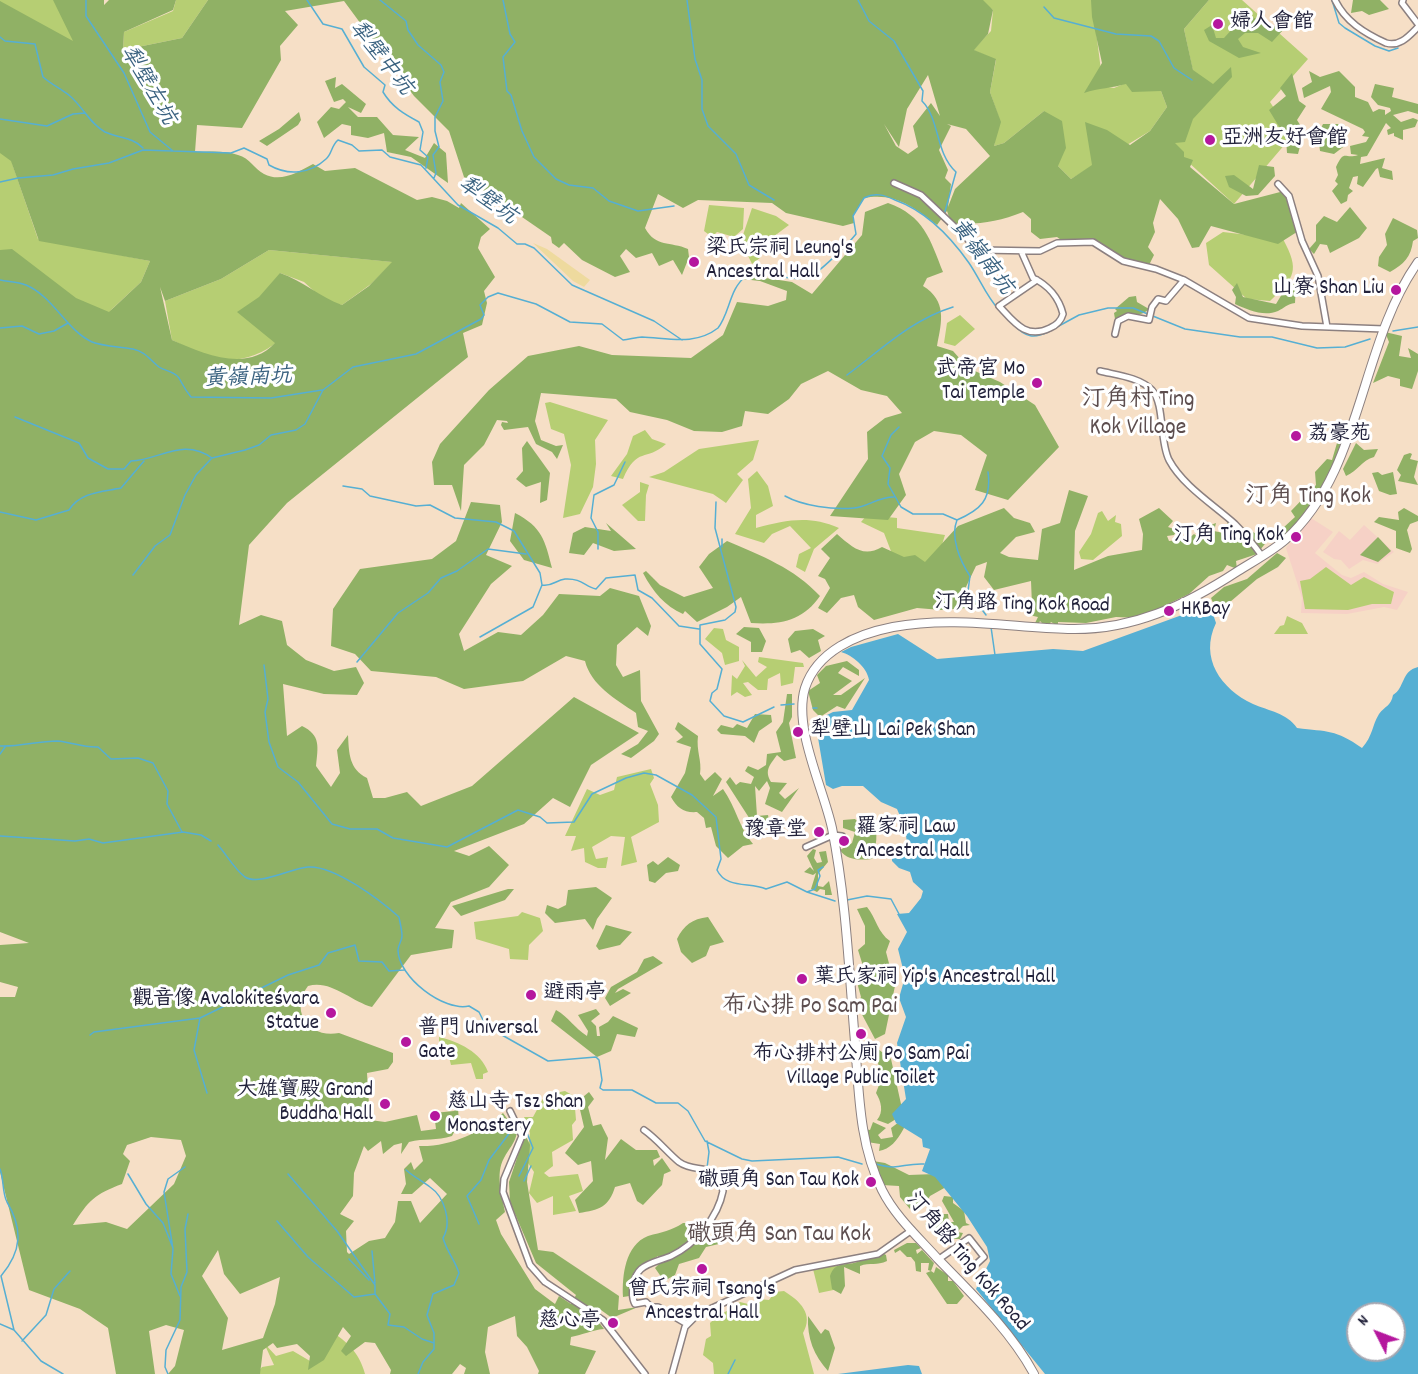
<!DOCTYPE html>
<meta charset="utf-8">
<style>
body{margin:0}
#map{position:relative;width:1418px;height:1374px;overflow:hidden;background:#f6dfc6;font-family:Dekko,sans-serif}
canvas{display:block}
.north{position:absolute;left:1346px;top:1302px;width:60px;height:60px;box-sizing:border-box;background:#fff;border:2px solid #a7a7b1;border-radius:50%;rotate:312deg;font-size:16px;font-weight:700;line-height:24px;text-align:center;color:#22223b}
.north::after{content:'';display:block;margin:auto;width:21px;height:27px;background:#b5179e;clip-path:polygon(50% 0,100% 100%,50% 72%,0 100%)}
</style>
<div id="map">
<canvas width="1418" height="1374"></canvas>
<div class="north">N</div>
</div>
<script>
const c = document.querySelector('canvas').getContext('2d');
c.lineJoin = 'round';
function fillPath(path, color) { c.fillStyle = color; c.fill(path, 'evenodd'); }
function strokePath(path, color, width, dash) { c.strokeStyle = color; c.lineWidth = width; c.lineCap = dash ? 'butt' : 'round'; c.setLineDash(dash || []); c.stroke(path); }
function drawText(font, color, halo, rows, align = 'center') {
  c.font = font + ' Dekko,"LXGW WenKai TC",sans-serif'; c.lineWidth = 6; c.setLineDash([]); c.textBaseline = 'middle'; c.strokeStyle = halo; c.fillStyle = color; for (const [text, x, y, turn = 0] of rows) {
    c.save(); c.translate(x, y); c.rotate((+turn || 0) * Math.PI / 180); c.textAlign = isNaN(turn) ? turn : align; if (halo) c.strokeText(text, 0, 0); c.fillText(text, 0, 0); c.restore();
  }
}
fillPath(new Path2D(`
 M 1311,518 L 1333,532 L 1315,553 L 1342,575 L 1351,578 L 1364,572 L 1383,584 L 1408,592 L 1397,610 L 1384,607 L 1347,614 L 1301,613 L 1302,598 L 1286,548 Z
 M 1364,525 L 1394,552 L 1377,564 L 1363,560 L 1349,569 L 1341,560 L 1334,559 L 1323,552 L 1339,531 L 1350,540 Z`), '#f6d1c6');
fillPath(new Path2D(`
 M 0,0 L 70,0 L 74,42 L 0,95 Z
 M 176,0 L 208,0 L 182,38 L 123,50 L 124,32 L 173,11 Z
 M 978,0 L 1092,0 L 1103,86 L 1114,88 L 1126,83 L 1161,91 L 1167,107 L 1150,131 L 1071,179 L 1058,166 L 1044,111 L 1004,143 L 994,146 L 999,118 L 990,92 L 996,60 L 973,50 L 991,31 L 993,10 Z
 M 1209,0 L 1242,0 L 1308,59 L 1270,102 L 1292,136 L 1234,204 L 1163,139 L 1193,71 L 1184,29 Z
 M 0,101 L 13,166 L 38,239 L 150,261 L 141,282 L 112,309 L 0,459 Z
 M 709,205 L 744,208 L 743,229 L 734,237 L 717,232 L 712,237 L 704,231 Z
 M 752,208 L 776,216 L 789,225 L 769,240 L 760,258 L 752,264 L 741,241 Z
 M 1223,232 L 1283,239 C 1300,271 1295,277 1270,301 L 1247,299 L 1209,265 L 1206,243 Z
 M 269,250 L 393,262 L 371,284 L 342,305 L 325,301 L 304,282 L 280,273 L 278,341 C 260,357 231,365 206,357 C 195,354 183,345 172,340 L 165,301 L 221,279 Z
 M 960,315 L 975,329 L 955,346 L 944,343 L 947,323 Z
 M 550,402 L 608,420 L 595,440 L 596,464 L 593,487 L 580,514 L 563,518 L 571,465 L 564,434 L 551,429 L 545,403 Z
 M 645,430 L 652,439 L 666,444 C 646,462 637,446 623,479 L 611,476 L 627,454 L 633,436 Z
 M 759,440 L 753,460 L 737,474 L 743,480 L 726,503 L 713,494 L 649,477 L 664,472 L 699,449 Z
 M 757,471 L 768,486 L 773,506 L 756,515 L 756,528 C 787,520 809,515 839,528 L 814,549 L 805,572 L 796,567 L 799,554 L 811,548 L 790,526 L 772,534 L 764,543 L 735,534 L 751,508 L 748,479 Z
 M 640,482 L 649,485 L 646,495 L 645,521 L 638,521 L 622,505 L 640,492 Z
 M 1102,511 L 1108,521 L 1116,515 L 1115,522 L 1121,524 L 1122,536 L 1093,560 L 1081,559 L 1079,552 L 1091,534 L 1098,513 Z
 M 867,515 L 897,518 L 897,528 L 945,535 L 937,561 L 908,573 L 894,559 L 884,533 L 861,522 Z
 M 1326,567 L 1351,585 L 1364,577 L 1394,592 L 1391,604 L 1372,604 L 1348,610 L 1305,609 L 1300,581 L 1310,579 Z
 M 1287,616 L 1302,623 L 1308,634 L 1274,634 L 1280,626 L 1284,625 Z
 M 714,628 L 723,629 L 726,640 L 739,647 L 739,661 L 725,665 L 722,653 L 705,639 Z
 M 759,657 L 803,663 L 804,667 L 795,667 L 793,683 L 781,686 L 780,673 L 768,679 L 767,690 L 758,690 L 748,682 L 743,683 L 752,695 L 745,697 L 737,692 L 731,696 L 732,675 L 737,679 L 745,666 L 742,660 L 756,677 L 767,667 L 758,662 Z
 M 651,769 L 654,778 L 650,784 L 658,805 L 659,822 L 631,837 L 637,862 L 621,866 L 625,837 L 611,836 L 592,847 L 596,859 L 608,857 L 606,868 L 598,868 L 585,862 L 584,848 L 571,851 L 576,836 L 565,836 L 587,789 L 600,795 L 614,790 L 617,777 Z
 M 522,912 L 540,918 L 543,931 L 529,945 L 528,960 L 510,959 L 509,949 L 476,939 L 474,922 L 518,916 Z
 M 439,1037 C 459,1042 481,1052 488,1072 L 483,1074 L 483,1079 L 476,1079 L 471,1063 L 451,1065 L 449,1057 L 439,1058 Z
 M 565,1091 L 574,1096 L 576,1120 L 572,1125 L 573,1140 L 552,1152 L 553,1166 L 544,1173 L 549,1177 L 578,1174 L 583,1191 L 569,1196 L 576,1211 L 553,1215 L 553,1196 L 537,1203 L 529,1193 L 534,1172 L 526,1160 L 530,1133 L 524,1117 L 533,1117 L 545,1095 Z
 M 830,1265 L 838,1265 L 843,1288 L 819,1293 L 813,1269 Z
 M 784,1291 C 800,1301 814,1314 803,1333 L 814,1374 L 714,1374 L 713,1363 L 703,1355 L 706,1339 L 711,1336 L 710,1323 C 719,1314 730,1310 740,1302 L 752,1305 L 759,1299 L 769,1300 L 775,1292 Z
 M 326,1328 C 345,1340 359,1351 365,1374 L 256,1374 L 262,1367 L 274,1365 L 264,1343 L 276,1356 L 293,1351 L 310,1361 Z`), '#b6ce73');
fillPath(new Path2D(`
 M 53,0 L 104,0 L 104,5 L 109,0 L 176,0 L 173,10 L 124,32 L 123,50 L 182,38 L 208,0 L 983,0 L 993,10 L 988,34 L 974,50 L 996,59 L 990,92 L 1001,122 L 994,146 L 1004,143 L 1044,111 L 1062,121 L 1066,148 L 1058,166 L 1071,179 L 1092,165 L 1085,122 L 1107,130 L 1130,145 L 1150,131 L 1167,107 L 1161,91 L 1132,92 L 1126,84 C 1112,88 1099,88 1084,93 L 1102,63 L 1092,17 L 1091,0 L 1209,0 L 1184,29 L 1193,70 L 1213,84 L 1231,67 L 1232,77 L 1193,119 L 1185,142 L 1175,143 L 1184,152 L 1184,157 L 1193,160 L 1190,167 L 1234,204 L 1284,191 L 1300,230 L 1278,244 L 1211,226 L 1199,247 L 1192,248 L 1178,219 L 1160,199 L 1153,223 L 1155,232 L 1148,247 L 1154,255 L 1148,267 L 1121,259 L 1100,246 L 1064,242 L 1057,237 L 1040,239 L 1031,232 L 1031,219 L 1023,212 C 998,222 978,225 951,223 L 947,211 L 937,225 C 914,207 894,192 864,198 L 853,216 L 854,223 L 843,226 L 786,213 L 772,203 L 698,200 L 683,208 L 658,194 L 645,228 C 656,248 670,241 688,249 L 689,257 L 682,275 L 673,260 L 659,266 L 652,253 L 636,258 L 626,249 L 620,256 L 630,272 L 615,277 L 582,260 L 564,243 L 559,248 L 552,243 L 551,237 L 464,177 L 449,131 L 414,96 L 344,1 L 285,11 L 298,25 L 280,46 L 281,60 L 242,128 L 197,125 L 195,152 C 208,152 224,150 238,155 C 250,158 254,169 264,174 C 281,183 298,172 313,164 L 325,171 L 355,168 L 417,200 L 432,197 L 447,201 L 459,208 L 461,203 L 490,229 L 481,237 L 478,248 L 495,277 L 484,291 L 487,303 L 482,325 L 463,333 L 468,357 L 287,503 L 249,545 L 239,625 L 261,615 L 282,621 L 287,645 L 306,660 L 334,671 L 356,667 L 364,683 L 357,695 L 324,694 L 283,684 L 287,736 L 302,726 C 321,735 318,747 316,766 L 331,787 L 340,773 L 337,750 L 348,735 C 349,753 349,769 367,778 L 373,798 L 385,798 L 407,792 L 421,806 L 472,786 L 574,697 L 639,733 L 591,765 L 570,807 L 553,798 L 524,824 L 454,851 L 469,856 L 489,846 L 509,865 L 489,887 L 451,902 L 435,928 L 454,930 L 452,948 L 411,955 L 372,1007 C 351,1001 330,979 308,986 C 289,1011 309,1039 339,1033 L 393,1053 L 393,1062 L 388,1069 L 367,1073 L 370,1120 L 385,1122 L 417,1115 L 421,1131 L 436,1129 L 434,1113 L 454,1111 L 458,1108 L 459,1123 L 452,1136 C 437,1141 424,1138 409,1142 L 401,1154 L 402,1143 L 394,1145 L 383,1154 L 381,1141 L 368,1151 L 364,1146 L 354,1173 L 353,1196 L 340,1214 L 354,1221 L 346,1231 L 347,1252 L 349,1254 L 369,1241 L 385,1238 L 395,1222 L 398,1201 L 411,1201 L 420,1223 L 447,1194 L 430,1178 L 412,1194 L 401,1194 L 406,1184 L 404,1169 L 411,1162 L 414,1170 L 423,1161 L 419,1146 C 450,1147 480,1133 503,1113 L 517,1132 C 515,1144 509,1148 504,1158 C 495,1174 502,1195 505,1212 L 496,1220 L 501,1234 L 535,1289 L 555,1304 L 559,1296 L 571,1304 L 576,1295 L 536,1263 L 510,1202 L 509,1182 L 524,1137 L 520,1123 L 530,1145 L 527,1182 L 538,1250 L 553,1252 L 619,1296 L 618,1310 L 638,1307 L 612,1318 L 601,1310 L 595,1317 L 604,1329 C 591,1330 583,1335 571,1337 L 570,1345 L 596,1351 L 585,1374 L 538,1374 L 539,1371 L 527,1347 L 517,1336 L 515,1316 L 488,1327 L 485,1352 L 490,1374 L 464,1374 L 466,1368 L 460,1364 L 452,1374 L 390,1374 L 391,1370 L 375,1343 L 365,1342 L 346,1356 L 341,1351 L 351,1336 L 343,1327 L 324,1360 L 308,1370 L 310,1356 L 297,1344 L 277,1348 L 273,1343 L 263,1350 L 260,1374 L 168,1374 L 175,1366 L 184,1330 L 166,1325 L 149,1331 L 155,1374 L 116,1374 L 108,1328 L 80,1309 L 29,1290 L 0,1172 L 0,997 L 15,997 L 18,987 L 0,982 L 0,945 L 29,943 L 0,932 L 0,250 L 12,249 L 76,298 L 109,312 L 141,282 L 150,261 L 39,241 L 11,161 L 0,153 L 0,1 L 73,41 ZM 928,75 L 940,116 L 931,103 L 913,126 L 918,147 L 908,154 L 896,146 L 884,124 L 899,147 L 907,109 ZM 947,124 L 966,129 L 990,156 L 955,189 L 948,207 L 951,184 L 945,178 L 948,170 L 939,150 L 951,126 ZM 269,250 L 392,262 L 369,286 L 342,305 C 320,297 303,281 280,273 L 259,297 L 237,312 L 275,343 C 247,373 204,354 172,340 L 160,287 L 165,301 L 221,279 ZM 151,1137 L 181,1140 L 186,1156 L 174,1184 L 127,1229 L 106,1222 L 73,1225 C 88,1201 95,1194 122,1184 L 130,1161 L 123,1154 L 127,1145 ZM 218,1250 L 224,1274 L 240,1294 L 280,1277 L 275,1304 L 263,1338 L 222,1350 L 228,1318 L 202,1276 Z
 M 1353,0 L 1380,0 L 1389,9 L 1369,15 L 1362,11 L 1351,13 Z
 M 1240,12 L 1283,30 L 1272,42 L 1258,33 L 1245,33 L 1238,39 L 1243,47 L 1261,53 L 1239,58 L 1209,41 L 1204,30 L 1212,25 L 1216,38 L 1224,38 L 1235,26 Z
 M 1309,71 L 1320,77 L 1339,71 L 1355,87 L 1355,97 L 1368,102 L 1373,112 L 1379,109 L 1385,110 L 1385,115 L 1391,111 L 1390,108 L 1378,105 L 1371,97 L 1375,84 L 1394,88 L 1392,97 L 1418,104 L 1418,114 L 1408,111 L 1393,115 L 1401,122 L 1413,118 L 1418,120 L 1415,127 L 1403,130 L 1403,140 L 1394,136 L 1394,133 L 1388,135 L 1387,130 L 1391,128 L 1386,123 L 1367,156 L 1361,157 L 1360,164 L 1385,158 L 1382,168 L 1392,171 L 1393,180 L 1380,177 L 1378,168 L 1376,169 L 1363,187 L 1357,184 L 1358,176 L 1353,177 L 1349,188 L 1353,191 L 1348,195 L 1347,201 L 1341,204 L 1332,191 L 1338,184 L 1335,181 L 1338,175 L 1336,167 C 1345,148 1344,160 1358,155 L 1351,154 L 1350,146 L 1366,142 L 1369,137 L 1362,136 L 1365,132 L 1363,129 L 1321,109 L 1331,92 L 1330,86 L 1304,98 L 1302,88 L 1312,82 Z
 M 1292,73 L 1299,101 L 1306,106 L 1297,120 L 1304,131 L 1298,154 L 1287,153 L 1286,138 L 1269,110 L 1286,96 L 1280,88 Z
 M 336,77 L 335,88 L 342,84 L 366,104 L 361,113 L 348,107 L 358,117 L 377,117 L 393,135 L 419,137 L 405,150 L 425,158 L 434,143 L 446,153 L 448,183 L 411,157 L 387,152 L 384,133 L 368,138 L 351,135 L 351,126 L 342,124 L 324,138 L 317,122 L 331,107 L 339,109 L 346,102 L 343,99 L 334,102 L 325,81 Z
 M 299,112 L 301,120 L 298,125 L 267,146 L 259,141 L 279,129 Z
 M 1323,124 L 1342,124 L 1347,144 L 1334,154 L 1320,151 L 1318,134 Z
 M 1259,165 L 1274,167 L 1275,176 L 1258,195 L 1246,196 L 1229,187 L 1225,176 L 1234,175 L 1253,189 Z
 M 888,203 C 924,216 930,239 943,272 L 927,278 L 923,286 C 947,301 942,321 937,346 L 953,351 L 968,368 L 1000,382 L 1035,405 L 1059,447 L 1008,500 L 975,490 L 987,455 L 961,435 L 934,431 L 915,442 L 899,474 L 906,495 L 888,520 L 830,516 L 868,459 L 867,432 L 885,418 L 902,413 L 887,396 L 861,390 L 828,371 L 801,384 L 789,399 L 768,414 L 745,411 L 742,426 L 722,432 L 694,431 L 667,420 L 630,412 L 616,399 L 541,393 L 535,421 L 541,440 L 556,446 L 563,445 L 557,459 L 552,452 L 536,444 L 528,427 L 504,430 L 501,425 L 502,422 L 508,423 L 507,421 L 497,420 L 484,445 L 464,465 L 461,511 L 452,485 L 434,485 L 432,462 L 440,444 L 489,390 L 528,356 L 579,346 L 612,355 L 691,358 L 723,335 L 737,302 L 768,306 L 786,300 L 787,291 L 760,281 L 742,279 L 746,275 L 792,282 L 812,294 L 862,235 L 865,212 Z
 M 1350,207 L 1367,228 L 1359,238 L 1330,253 L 1327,245 L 1320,244 L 1314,254 L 1309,249 L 1316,241 L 1316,225 L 1324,216 L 1337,222 Z
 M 1393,218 L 1417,230 L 1418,238 L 1413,241 C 1411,257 1404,264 1390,272 L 1378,266 L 1379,257 L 1387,245 L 1385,234 Z
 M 1237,283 L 1243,297 L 1276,304 L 1282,294 L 1275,292 L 1277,286 L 1290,286 L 1296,283 L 1295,303 C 1287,304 1284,308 1278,311 C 1264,317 1248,310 1235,304 L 1236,297 L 1232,290 Z
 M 1136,296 L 1137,302 L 1149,309 C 1141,317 1135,313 1126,314 L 1122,317 L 1124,322 L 1115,319 L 1114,313 L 1117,311 L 1115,309 L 1129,297 Z
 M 1385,332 L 1402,336 L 1399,356 L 1411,358 L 1408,348 L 1418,354 L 1418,371 L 1412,389 L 1400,386 L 1400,379 L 1388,376 L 1373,383 L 1389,342 Z
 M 527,441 L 550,473 L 547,500 L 540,503 L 541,482 L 526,487 L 516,479 L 523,471 L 522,448 Z
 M 1342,442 C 1330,481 1308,511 1280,541 L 1271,539 L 1295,517 L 1291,511 L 1316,485 L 1315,472 L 1327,459 L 1332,460 L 1337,443 Z
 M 1356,443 L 1364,450 L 1378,449 L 1374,457 C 1362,460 1358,471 1346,476 L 1343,469 Z
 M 1410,453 L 1412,454 L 1410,459 L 1418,461 L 1414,477 L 1418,485 L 1398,481 L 1401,475 L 1397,470 L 1404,455 Z
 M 1378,472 L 1382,475 L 1393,472 L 1397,494 L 1390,495 L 1379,491 L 1372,473 Z
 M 1069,490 L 1088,496 L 1075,531 L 1074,570 L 1108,556 L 1142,550 L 1143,534 L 1139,519 L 1159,508 L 1173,521 L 1168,527 L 1177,530 L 1174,535 L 1167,536 L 1169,541 L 1188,539 L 1194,534 L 1198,537 L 1204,535 L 1208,526 L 1216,523 L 1214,531 L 1228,534 L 1230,530 L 1226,519 L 1259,535 L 1268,530 L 1268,540 L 1257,554 L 1236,561 L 1237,569 L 1227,565 L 1223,571 L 1209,576 L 1189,594 L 1139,618 L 1116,617 L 1086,623 L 1058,622 L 1058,626 L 1051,622 L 1049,625 L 1043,624 L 1040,621 L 1038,625 L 1035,623 L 1038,617 L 1029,615 L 1032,605 L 1031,581 L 994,590 L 984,577 L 987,562 L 976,566 L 965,589 L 979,607 L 941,610 L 917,608 L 874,620 L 858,607 L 854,595 L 841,598 L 827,613 L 818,608 L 830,588 L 825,579 L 818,576 L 830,558 L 821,549 L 837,534 C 852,547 863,558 882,547 L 904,557 L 915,555 L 925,562 L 958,526 L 1004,508 L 1014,518 L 1030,523 L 1035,532 L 1016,537 L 1000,553 L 1009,557 L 1038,560 L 1042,529 L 1060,523 Z
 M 471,502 L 500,505 L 502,522 L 486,555 L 512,566 L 491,584 L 459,634 L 464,651 L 498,632 L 521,635 L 543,615 L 559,594 L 600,596 L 610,588 L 639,596 L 651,626 L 648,636 L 637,627 L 617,645 L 616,665 L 623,677 L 640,670 L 641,701 L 659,734 L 654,741 L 631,758 L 621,754 L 638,744 L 648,731 L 638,727 L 636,713 C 615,699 591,685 585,661 L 566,656 L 523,681 L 464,689 L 436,677 L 371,671 L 355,654 L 331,646 L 333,609 L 360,569 L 432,559 L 456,541 Z
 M 1404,508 L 1418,516 L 1418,521 L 1410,524 L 1407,530 L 1412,549 L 1410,553 L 1396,548 L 1396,531 L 1374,522 L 1379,517 L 1399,520 L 1398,512 Z
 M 515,513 C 542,527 545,540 552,568 L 524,560 L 510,541 Z
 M 606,523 L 636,549 L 614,551 L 593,543 L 584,555 L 569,553 L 573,533 L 585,527 L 611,531 Z
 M 1378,537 L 1391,551 L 1378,562 L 1360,555 Z
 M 727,541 C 762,556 794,568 820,596 C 803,621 780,625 751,623 L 741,597 L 727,607 L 697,622 L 685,611 L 683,614 C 665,606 653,592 643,573 L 646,571 L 660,585 L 684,597 L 713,588 L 699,567 L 709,554 Z
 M 1277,553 L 1286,558 L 1278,567 L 1257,579 L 1230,602 L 1228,602 L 1224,610 L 1215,607 L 1211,598 L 1224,587 L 1247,579 Z
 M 744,627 L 759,628 L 766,641 L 762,652 L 751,652 L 751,642 L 736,634 Z
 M 813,629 L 825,636 L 818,640 L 821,651 L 809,658 L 800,650 L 791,653 L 788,639 L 795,631 Z
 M 847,661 L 859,670 L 859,676 L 843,667 L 838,673 L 852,681 L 833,695 L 841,695 L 865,678 L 845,709 L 837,706 L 820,717 L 813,710 L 808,691 L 820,683 L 817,675 L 826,666 Z
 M 787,694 L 792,694 L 792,717 L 789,723 L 796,758 L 784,761 L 777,755 C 770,765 764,770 771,782 L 787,783 L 779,793 L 785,799 L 799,788 L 782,812 L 765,804 L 770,788 L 767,781 L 759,791 L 755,786 L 757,816 L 768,815 L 770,826 L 760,819 L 762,826 L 755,827 L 726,782 L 730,777 L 736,785 L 740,782 L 751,784 L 754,777 L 745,771 L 748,766 L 758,770 L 766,765 L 767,754 L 781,752 L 776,732 L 783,722 Z
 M 755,714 L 771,715 L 772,722 L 759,731 L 754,743 L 745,736 L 721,734 L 717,730 L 721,725 L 733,728 L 737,724 L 747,728 Z
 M 678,722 L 698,736 C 696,751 702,760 700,774 L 705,781 L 715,772 L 722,779 L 713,796 L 723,789 C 736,807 739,828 753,844 L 743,846 L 728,858 L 716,846 L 711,827 L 706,828 L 704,818 L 697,812 C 684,813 677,808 671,797 L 685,773 L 691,747 L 676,742 L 683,737 L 675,729 Z
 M 855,819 L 861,825 L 873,821 C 879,834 876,846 872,859 C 861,860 847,861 840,850 L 852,843 L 855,832 L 843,828 L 843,820 Z
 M 813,849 L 816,850 L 814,858 L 817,863 L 822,862 L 819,852 L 826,851 L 828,862 L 818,874 L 818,886 L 823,887 L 829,881 L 832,895 L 825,895 L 825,890 L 820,889 L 817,892 L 811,889 L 816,873 L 813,875 L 804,872 L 810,867 L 814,871 L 807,856 Z
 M 668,857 L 680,865 L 678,871 L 666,873 L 655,883 L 649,881 L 647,865 L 653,861 L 658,865 Z
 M 596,887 L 612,898 L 597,919 L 593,930 L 585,919 L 555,923 L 545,913 L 547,905 L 558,909 L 566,905 L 568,890 Z
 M 508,889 L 514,889 L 505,900 L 461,916 L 452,906 Z
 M 867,907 C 876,918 878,933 890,941 L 886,952 L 895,986 L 885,1034 L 875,1039 L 857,1005 L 861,997 L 858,986 L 863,966 L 858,950 L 865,944 L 865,926 L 857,909 Z
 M 708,917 L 724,942 L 710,946 L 706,956 L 692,963 L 681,952 L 677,939 C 684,925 692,919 708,917 Z
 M 606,925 L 632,932 L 620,945 L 599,950 L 596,946 Z
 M 653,956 L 663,963 L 618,989 L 615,993 L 623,989 L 631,993 L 610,1006 L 605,998 L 611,987 L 637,972 L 644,959 Z
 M 596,1009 L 600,1014 L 591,1021 L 596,1026 L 597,1036 L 600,1036 L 599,1027 L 608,1022 L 613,1016 L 638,1028 L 635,1037 L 617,1034 L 611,1051 L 597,1057 L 551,1021 L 556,1010 C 569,1017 574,1028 587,1036 L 588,1031 L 578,1015 Z
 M 878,1049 L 891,1059 L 901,1104 L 905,1106 L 918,1096 C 909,1114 901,1148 879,1151 L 880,1144 L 867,1142 L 865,1129 L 870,1130 L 873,1122 L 886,1128 L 878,1135 L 881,1139 L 893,1137 L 891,1128 L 899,1122 L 896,1119 L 888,1124 L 877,1120 C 884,1112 881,1101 876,1093 L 882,1077 L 878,1063 L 865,1057 L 864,1052 Z
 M 589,1092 L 594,1099 L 588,1107 L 593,1126 L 601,1124 L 608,1138 L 605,1160 L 621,1139 L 636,1150 L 657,1150 L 660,1157 L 653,1160 L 654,1166 L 662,1158 L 671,1171 L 664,1174 L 662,1185 L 643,1205 L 637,1201 L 630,1183 L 615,1187 C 609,1207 599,1210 579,1213 L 575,1200 L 593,1181 L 591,1161 L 578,1165 L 565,1153 L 584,1127 L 578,1101 Z
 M 873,1161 L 885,1163 L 909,1175 L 935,1174 L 946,1187 L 930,1196 L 923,1207 L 916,1209 L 914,1196 L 910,1209 L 900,1197 L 899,1186 L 882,1185 Z
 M 944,1196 L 953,1197 L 953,1203 L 964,1211 L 966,1223 L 970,1225 L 963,1226 L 957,1232 L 963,1233 L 960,1239 L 951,1239 L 945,1243 L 925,1224 L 940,1214 L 948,1214 L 949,1222 L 954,1222 L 942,1201 Z
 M 683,1223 L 695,1223 L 704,1228 L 702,1238 L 709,1241 L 720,1238 L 723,1243 L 706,1247 L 699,1258 L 679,1264 L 675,1275 L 664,1281 L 655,1268 L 659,1264 L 658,1256 L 634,1272 L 638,1285 L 636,1295 L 623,1297 C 622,1276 625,1245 648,1236 C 662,1232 671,1231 683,1223 Z
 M 907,1243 L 916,1243 L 921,1248 L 916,1250 L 917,1254 L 922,1250 L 934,1263 L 931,1271 L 934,1273 L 936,1267 L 948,1275 L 948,1281 L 953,1281 L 964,1296 L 957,1304 L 947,1304 L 926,1273 L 931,1271 L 928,1270 L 929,1263 L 921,1263 L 921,1272 L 916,1271 L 915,1262 L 911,1257 L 907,1257 L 900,1250 L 895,1253 L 894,1250 Z
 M 879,1251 L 886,1255 L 887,1261 C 877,1266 870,1262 860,1266 L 860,1274 L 844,1267 L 845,1286 L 841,1294 L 832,1289 L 830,1276 C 835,1261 845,1266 857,1262 C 864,1260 872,1255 879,1251 Z
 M 808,1316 L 821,1334 L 825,1329 L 829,1331 L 835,1348 L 828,1371 C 814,1355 807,1339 808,1316 Z`), '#90b165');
fillPath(new Path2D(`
 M 533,243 L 547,249 L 590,280 L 584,287 L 573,281 Z`), '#eeda9e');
fillPath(new Path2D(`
 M 1204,607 L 1211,608 L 1216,623 C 1199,658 1221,689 1253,704 C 1269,711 1287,713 1297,728 C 1328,732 1335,729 1362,748 C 1373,736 1372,725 1379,714 C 1385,706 1391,706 1393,695 C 1405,688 1401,671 1418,667 L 1418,1374 L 1045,1374 L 976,1289 L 990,1261 L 987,1247 L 967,1216 L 935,1177 L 922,1171 L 930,1149 L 923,1147 L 922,1139 L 896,1123 L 892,1114 L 906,1099 L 897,1043 L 906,1017 L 899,998 L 905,977 L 898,949 L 907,932 L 897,914 L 909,913 L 921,898 L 923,891 L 913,882 L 910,872 L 899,868 L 892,861 L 892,855 L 907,843 L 905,828 L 897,809 L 881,802 L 863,786 L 842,786 L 833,789 L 826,785 L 816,726 L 817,720 L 833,712 L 852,710 L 869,680 C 867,667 852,655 841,652 L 851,647 L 898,634 L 937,659 L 1053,649 L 1083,651 ZM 1358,1314 L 1394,1314 L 1394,1350 L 1358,1350 Z
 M 908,1365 L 919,1366 L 922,1374 L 838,1374 Z`), '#56afd3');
strokePath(new Path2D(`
 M 86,0 L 86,16 L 124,73 L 150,132 L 173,151
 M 307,0 L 323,24 L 342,29 L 364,67 L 385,85 L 383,92 C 392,107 404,114 419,122 L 423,132 L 420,150 L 428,157 L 426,168
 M 380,0 L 406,21 L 408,30 L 418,45 L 441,65 L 444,72 L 440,82 L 443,101 L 435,117 L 435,131 L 439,147 L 433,155 L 436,173 L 434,178
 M 503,0 L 510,34 L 515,42 L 503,57 L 507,91 L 511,95 L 522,131 L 534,157 L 556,179 L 569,185 L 593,188 L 609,201 L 638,211 L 674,206
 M 687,0 L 695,59 L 702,80 L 702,109 L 708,126 L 736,154 L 749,185 L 774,200
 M 858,0 L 869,21 L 894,41 L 923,91 L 922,101 C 940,119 935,153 956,172 L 944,215
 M 1332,0 L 1339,23 L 1345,28 L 1375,46 L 1389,51 L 1398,48
 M 1044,7 L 1054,18 L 1116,34 L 1151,36 L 1159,41 L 1174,68 L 1192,80
 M 0,37 L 5,41 L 35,44 L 43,77 C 51,84 61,89 70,96 C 83,107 90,124 105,132 C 118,138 133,137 143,148
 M 0,119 L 47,126 L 73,114 L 85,113
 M 0,182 L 18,178 L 53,175 L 73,169 L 109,163 L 143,150 L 231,153 L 244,148 L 267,159 L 269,165 C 288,176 310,174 326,159 C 332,154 331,146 338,140 L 352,145 L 359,151 L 382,150 L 390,157 L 421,165 L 458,205 L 498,228 L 517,244 L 525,244 L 534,248 L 572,285 L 654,321 L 682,340
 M 0,280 C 9,282 17,281 26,285 C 54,297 66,330 92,342 C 101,346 122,347 133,349 C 146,352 149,359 159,367 C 165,371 174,371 179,378 C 183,385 185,390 191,397 L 271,398 L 322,390
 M 1013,324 C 1026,338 1034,339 1050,331
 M 1057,327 L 1079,315 L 1108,308 L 1133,308 L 1185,329 L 1240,337 L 1272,337 L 1317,348 L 1345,347 L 1370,339
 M 0,328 L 22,326 L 39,334 L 54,331 L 68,323
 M 1393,331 L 1418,327
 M 847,375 C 882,349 911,320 953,307
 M 15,417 L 79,443 L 88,458 L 108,469 L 124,469 L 131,461 C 160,460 183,437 212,458 L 245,450 L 259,445 L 271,435 L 296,430 L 305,424 L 323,390 L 353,367 L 416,354 L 481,319 L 484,315 L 480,305 L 488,297 L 498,293 L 536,304 L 570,322 L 602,324 L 623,340 C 629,340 635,337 642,337 C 668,338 695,346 718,328 C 730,313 729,289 746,276 C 759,267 790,283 809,277 C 819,273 849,243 856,234 L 853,216 L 864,198 C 875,192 884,195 895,200 C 926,211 950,236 969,263 C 980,279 986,296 999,310
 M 899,427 L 891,435 L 882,456 L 890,468 L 888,484 L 901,507 L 913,514 L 943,514 L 957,520 C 950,537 960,561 970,576 L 968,591 L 986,615
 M 343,486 L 362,489 L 370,496 L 416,506 L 430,505 L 455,518 L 496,522 L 514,531 L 540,573 L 542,585 C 552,587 556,580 565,579 C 582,578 585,587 596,589 L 606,578 L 635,575 L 638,590 L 652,598 L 679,626 L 699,629
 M 785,496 C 803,506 833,510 854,508 C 868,507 877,497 894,497
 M 716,502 L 715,528 L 736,607 L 735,612 L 725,620 L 700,625 L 700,644 L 722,669 L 717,689 L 712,693 L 710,701 L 724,716 L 743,722 L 774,707
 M 0,512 L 36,520 L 69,510 C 80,492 102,492 121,488 L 144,461
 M 957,520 C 980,510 992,500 988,472
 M 722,547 L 722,539
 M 598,549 L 598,532 L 591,518 L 594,495 L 614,485 L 625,462
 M 133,575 L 155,546 L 170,535 L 185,495 L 196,475 L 211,459
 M 991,627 L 995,655
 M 480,637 L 533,607 L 542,585
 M 357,662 L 398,613 L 428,593 L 441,578 L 457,571 L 488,549 L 526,554
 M 264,665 L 268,699 L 265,712 L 269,742 L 278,767 L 298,782 L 332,824 L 350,829 L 377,829 L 393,838 L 447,847 L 518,810 L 540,817 L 547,823 L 574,822 L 592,794 L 626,778 L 644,773 L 656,775 L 692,795 L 716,817 L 721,859 L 717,870 C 726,889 750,882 766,889 L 787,882 L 807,892 L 815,889 L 820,876 L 818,870 L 823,867
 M 781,705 L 794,704
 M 813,708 L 817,708
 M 0,746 C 19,747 38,741 57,741 C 72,742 83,748 98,747 L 111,759 L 138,758 L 153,763 L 168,791 L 167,804 L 182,832
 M 0,754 L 5,747
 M 0,836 L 75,841 L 89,839 L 103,843 L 183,832 L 201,835 L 211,841
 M 218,845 C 226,854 235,870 245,877 C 259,886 292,868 308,867 C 334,865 380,900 399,917 C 400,923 402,930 402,936 C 402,941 398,945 398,950 C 398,977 444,1012 469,1006 L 479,1012 L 486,1026 L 548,1061 L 596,1057 L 599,1060 L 602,1080 L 600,1088 L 603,1090 L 632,1090 L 656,1103 L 678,1103 L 688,1111 L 705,1141 L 742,1159 L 752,1161 L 838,1157 L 862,1164
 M 807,892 L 835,901
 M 847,900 L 867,896 L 891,899 L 899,914
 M 90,1035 L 94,1032 L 200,1018
 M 207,1093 L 194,1050 L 200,1018 L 288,975 L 319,965 L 328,953 L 355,945 L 359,961 L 382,962 L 389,971 L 404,970
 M 707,1141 L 709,1152 L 707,1168
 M 876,1164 C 900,1171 902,1163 924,1164
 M 0,1169 C 4,1178 2,1193 7,1202 C 23,1229 22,1251 1,1276 L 14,1330
 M 406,1170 C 414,1177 422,1181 430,1187 C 445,1197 452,1223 443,1238 C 447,1252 455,1260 459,1273 L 454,1285 L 433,1294 L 427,1315 L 434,1333 L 434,1349 L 423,1362 L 418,1374
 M 128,1174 L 146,1204 L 163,1223 L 173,1248
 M 288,1174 L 337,1231 L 375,1285 L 375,1294
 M 519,1176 L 533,1148 L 525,1128
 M 524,1181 L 531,1166
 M 277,1221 L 308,1257 L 354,1297 L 375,1294 L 390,1314 L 388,1325 L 404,1327 L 422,1339 L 434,1343
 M 479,1224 L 467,1196 L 481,1180 L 489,1160 L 511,1131
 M 372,1251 L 375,1283
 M 349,1259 L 369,1280
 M 180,1296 L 171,1274 L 173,1249 L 164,1192 L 168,1179 L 185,1167
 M 0,1324 L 14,1330 L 41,1361 L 63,1374
 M 22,1341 L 46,1315 L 54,1289 L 70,1271
 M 168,1374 L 165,1367 L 166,1350 L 180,1320 L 181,1287 L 187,1272 L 185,1229 L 188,1214
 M 728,1374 L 735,1360`), '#56afd3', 1.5);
const street = new Path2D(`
 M 1335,0 C 1345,21 1364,33 1386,43 C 1400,47 1409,36 1418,27
 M 1403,0 L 1402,3 L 1418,24
 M 894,183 L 921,195 L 979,250 L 1040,251 L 1057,243 L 1093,242 L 1123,261 L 1156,269 L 1184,280 L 1249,318 L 1302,326 L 1384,329
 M 1278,184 L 1289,196 L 1302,241 L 1318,276 L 1327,327
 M 1021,251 L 1033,278 C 1048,285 1059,298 1063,314 C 1061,321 1057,325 1050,328 C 1026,340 1014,322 999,306 L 1037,280
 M 1115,334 L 1118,321 L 1128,316 L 1149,320 L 1152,307 L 1158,299 L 1166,301 L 1184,280
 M 1100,371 C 1116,375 1139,377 1152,390 C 1165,405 1159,440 1169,460 C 1183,486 1214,505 1235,524 C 1245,534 1254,545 1262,556
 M 806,847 L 833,835 L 842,836
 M 510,1111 L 522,1136 L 504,1179 L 503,1192 L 530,1265 L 545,1282 L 603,1320 L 645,1374
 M 644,1130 C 657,1139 667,1152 679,1162 C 697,1175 714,1159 723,1191 C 718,1217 696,1244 671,1256 C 662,1260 649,1262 641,1269 C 633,1276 630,1295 635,1304 L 646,1302 L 651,1307 L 658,1307 L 687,1324
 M 939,1259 L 969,1238 L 984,1257 L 973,1267
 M 672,1374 L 685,1327 L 697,1315 L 795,1270 L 878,1254 L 912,1230`);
const secondary = new Path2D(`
 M 1034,1374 C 1011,1331 971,1293 937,1258 C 917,1236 895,1216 882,1190 C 859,1144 859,1092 855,1042 C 849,970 846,898 832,828 C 823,787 793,728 805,688 C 817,651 857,634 893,627 C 951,616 1009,627 1068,629 C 1132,631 1186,605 1238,571 C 1254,561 1271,552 1285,540 C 1363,471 1359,345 1418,262`);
strokePath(street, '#8c8080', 8);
strokePath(secondary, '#8c8080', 10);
strokePath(street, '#fff', 5);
strokePath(secondary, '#fff', 8);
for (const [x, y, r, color] of [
 [1218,24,6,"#b5179e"],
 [1210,140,6,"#b5179e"],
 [694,262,6,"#b5179e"],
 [1396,290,6,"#b5179e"],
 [1037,383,6,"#b5179e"],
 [1296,436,6,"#b5179e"],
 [1296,537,6,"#b5179e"],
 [1169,611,6,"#b5179e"],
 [798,732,6,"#b5179e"],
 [819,832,6,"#b5179e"],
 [844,841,6,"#b5179e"],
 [802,979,6,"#b5179e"],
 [531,995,6,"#b5179e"],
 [331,1013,6,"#b5179e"],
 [861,1034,6,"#b5179e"],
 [406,1042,6,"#b5179e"],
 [385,1104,6,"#b5179e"],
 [435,1116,6,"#b5179e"],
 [871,1182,6,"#b5179e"],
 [702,1269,6,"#b5179e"],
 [613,1323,6,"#b5179e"]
]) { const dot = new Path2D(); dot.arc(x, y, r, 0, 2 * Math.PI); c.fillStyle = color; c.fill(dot); strokePath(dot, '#fff', 2); }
drawText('21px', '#22223b', '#fff', [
 ["婦人會館",1230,24],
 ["亞洲友好會館",1222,140],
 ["梁氏宗祠 Leung's",706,250],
 ["Ancestral Hall",706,274],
 ["山寮 Shan Liu",1384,290,"right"],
 ["武帝宮 Mo",1025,371,"right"],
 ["Tai Temple",1025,395,"right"],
 ["荔豪苑",1308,436],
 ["汀角 Ting Kok",1284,537,"right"],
 ["HKBay",1181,611],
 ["犁壁山 Lai Pek Shan",810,732],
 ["羅家祠 Law",856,829],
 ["Ancestral Hall",856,853],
 ["豫章堂",807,832,"right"],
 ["葉氏家祠 Yip's Ancestral Hall",814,979],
 ["避雨亭",543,995],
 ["觀音像 Avalokiteśvara",319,1001,"right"],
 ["Statue",319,1025,"right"],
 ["普門 Universal",418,1030],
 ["Gate",418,1054],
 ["布心排村公廁 Po Sam Pai",861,1056,"center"],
 ["Village Public Toilet",861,1080,"center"],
 ["大雄寶殿 Grand",373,1092,"right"],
 ["Buddha Hall",373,1116,"right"],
 ["慈山寺 Tsz Shan",447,1104],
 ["Monastery",447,1128],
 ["䃟頭角 San Tau Kok",859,1182,"right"],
 ["曾氏宗祠 Tsang's",702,1291,"center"],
 ["Ancestral Hall",702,1315,"center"],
 ["慈心亭",601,1323,"right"]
], 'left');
drawText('21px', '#22223b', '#fff', [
 ["汀角路 Ting Kok Road",1022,606,1],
 ["汀角路 Ting Kok Road",966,1263,49]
]);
drawText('italic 22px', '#39617f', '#fff', [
 ["犁壁中坑",379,59,52],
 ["犁壁左坑",146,86,60],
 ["犁壁坑",486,202,36],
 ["黃嶺南坑",980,258,53],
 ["黃嶺南坑",248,380,-2]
]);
drawText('24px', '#5c4d4e', '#fff', [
 ["汀角村 Ting",1138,402],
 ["Kok Village",1138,430],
 ["汀角 Ting Kok",1308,499],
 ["布心排 Po Sam Pai",810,1009],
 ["䃟頭角 San Tau Kok",779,1237]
]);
</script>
